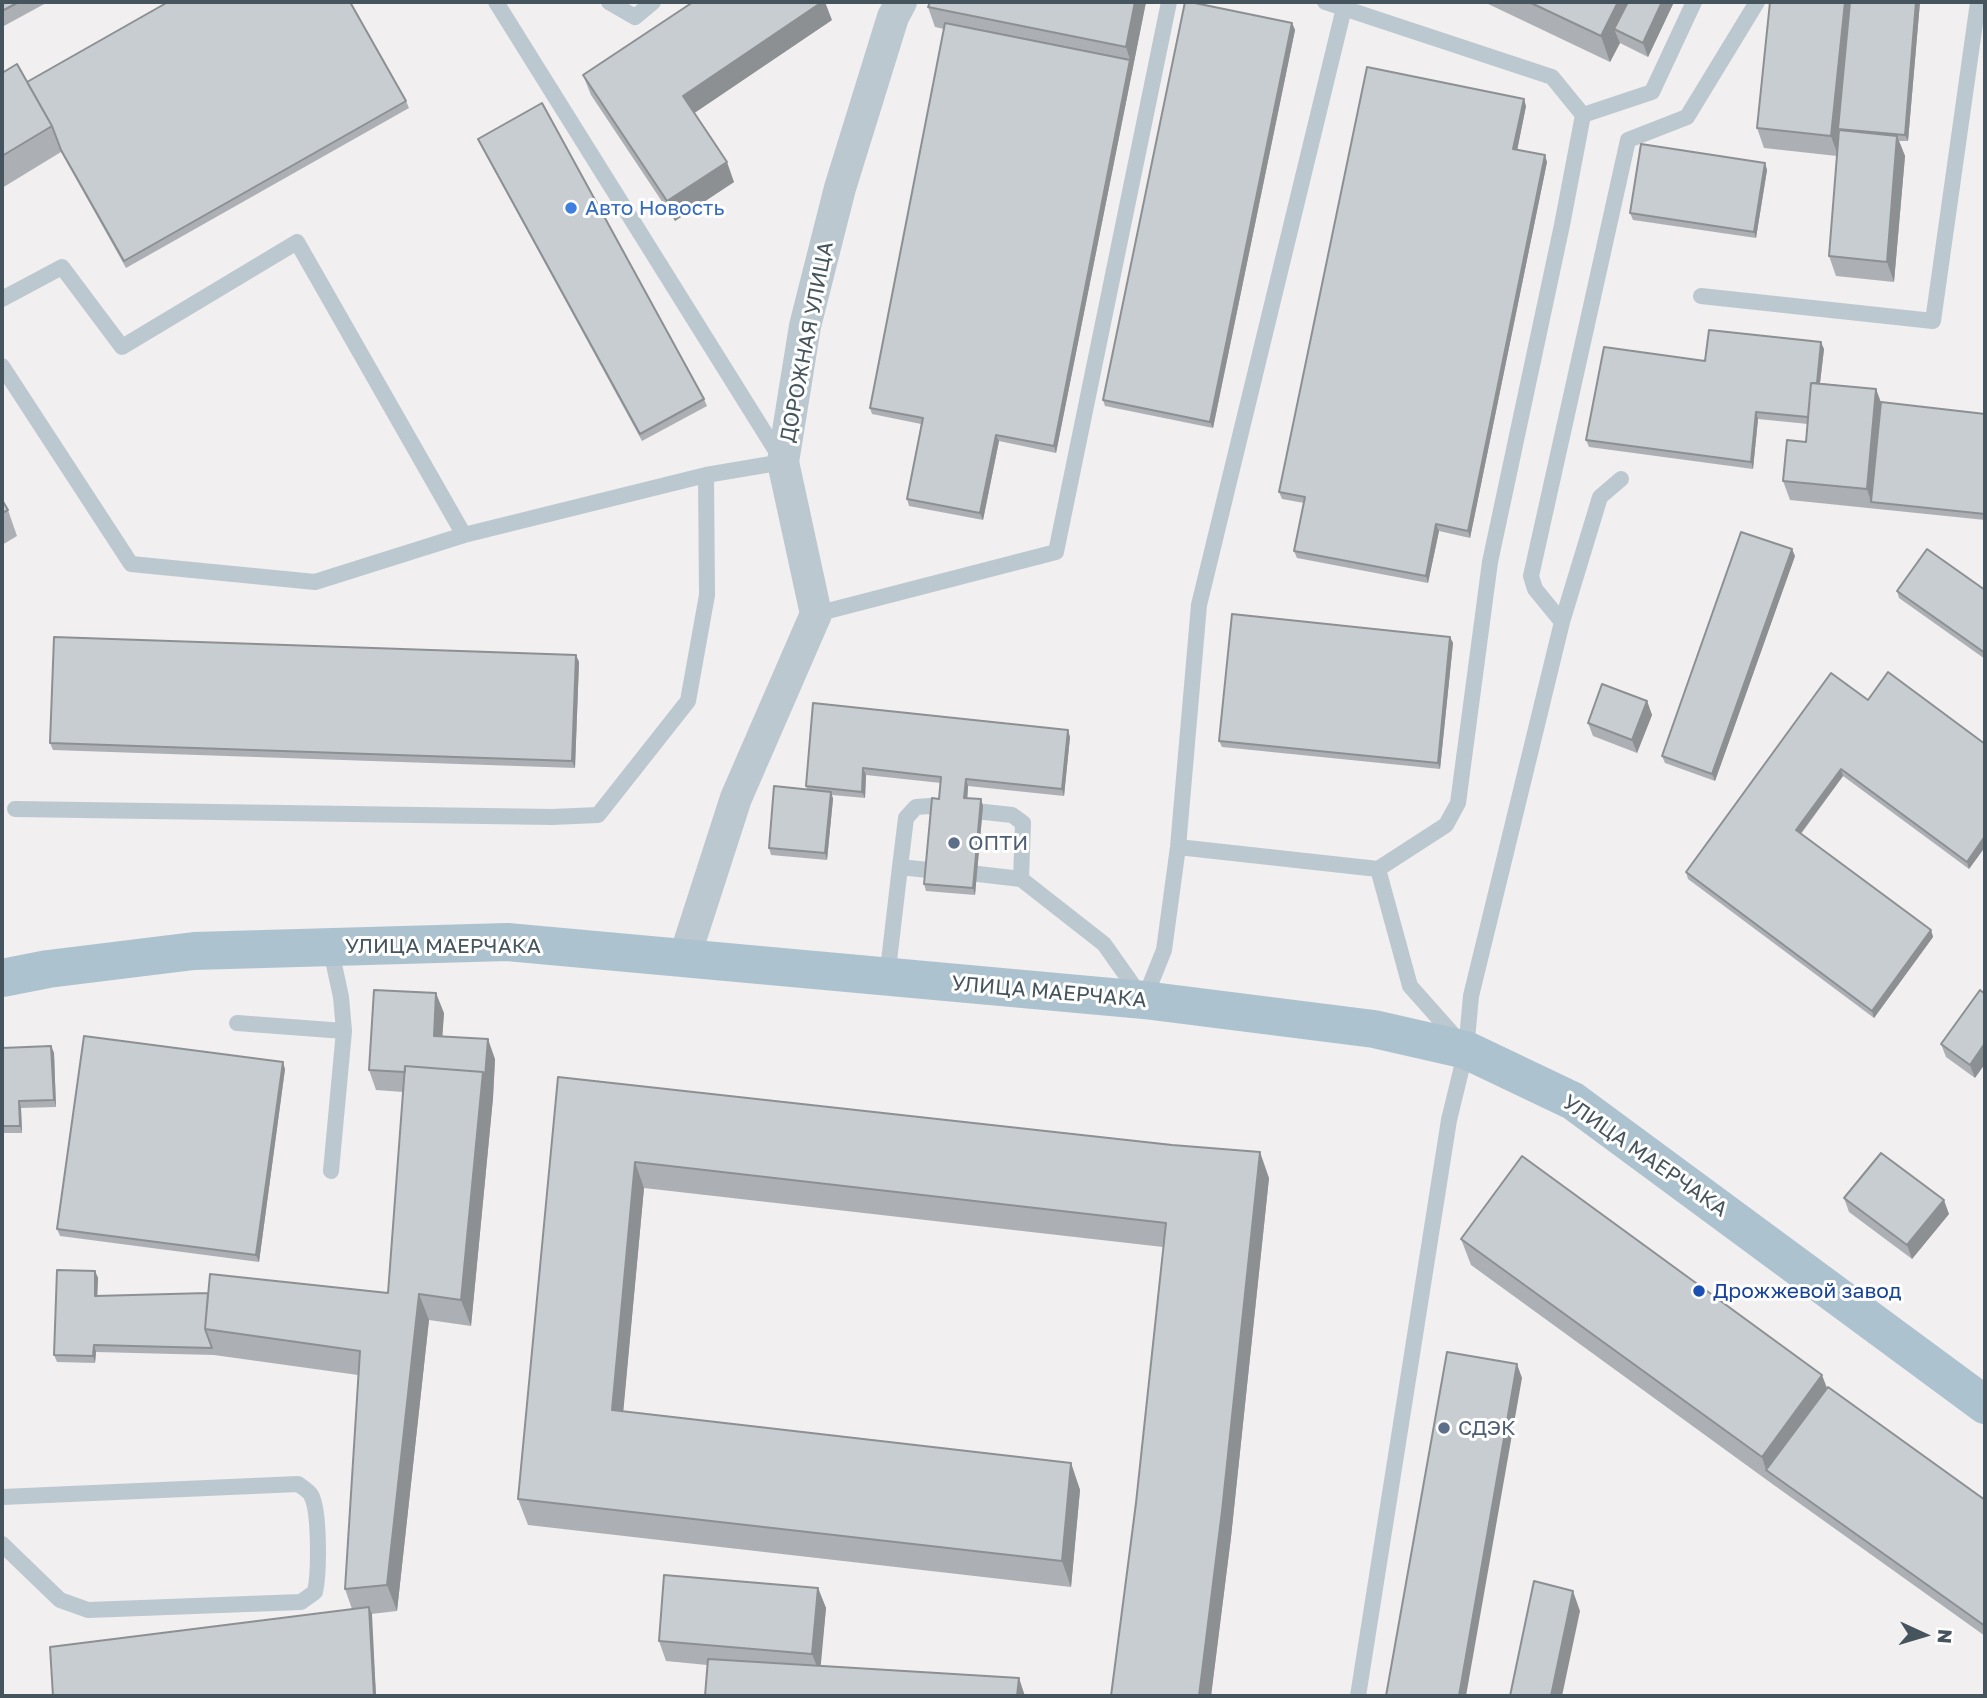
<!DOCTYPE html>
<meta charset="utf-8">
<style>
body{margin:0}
#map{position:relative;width:1987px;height:1698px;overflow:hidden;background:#f1efef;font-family:"Golos Text",sans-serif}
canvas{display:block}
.frame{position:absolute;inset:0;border:4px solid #46555d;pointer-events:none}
.north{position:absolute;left:1889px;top:1600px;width:70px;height:70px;-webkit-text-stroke:5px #fff;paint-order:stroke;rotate:94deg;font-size:19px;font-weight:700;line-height:28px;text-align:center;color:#46555d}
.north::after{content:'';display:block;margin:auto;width:24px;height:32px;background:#46555d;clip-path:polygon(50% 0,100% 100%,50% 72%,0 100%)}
</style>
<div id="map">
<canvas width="1987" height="1698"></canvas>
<div class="frame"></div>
<div class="north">N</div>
</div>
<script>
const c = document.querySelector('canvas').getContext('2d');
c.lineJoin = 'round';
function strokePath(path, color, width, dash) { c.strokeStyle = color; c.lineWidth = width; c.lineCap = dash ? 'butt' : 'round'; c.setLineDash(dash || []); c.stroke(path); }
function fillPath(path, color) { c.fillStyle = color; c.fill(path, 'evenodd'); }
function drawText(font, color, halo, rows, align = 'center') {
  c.font = font + ' "Golos Text",sans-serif'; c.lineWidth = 6; c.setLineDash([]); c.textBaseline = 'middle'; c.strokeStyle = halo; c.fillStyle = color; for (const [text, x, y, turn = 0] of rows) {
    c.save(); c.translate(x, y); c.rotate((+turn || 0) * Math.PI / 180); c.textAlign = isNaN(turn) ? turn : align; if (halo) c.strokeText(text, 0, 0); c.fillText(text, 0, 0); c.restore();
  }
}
strokePath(new Path2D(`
 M 609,2 L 635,17 L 653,2
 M 1325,2 L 1552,77 L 1583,115 L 1562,225 L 1490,562 L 1458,803 L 1446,825 L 1378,869
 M 1583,115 L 1652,92 L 1694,2
 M 1701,296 L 1933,321 L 1978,2
 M 2,299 L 62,267 L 122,347 L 297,242 L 464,535
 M 2,366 L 131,564 L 315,582 L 464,535 L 706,475 L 783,462 L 496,2
 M 816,614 L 1056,552 L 1169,2
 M 1562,622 L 1535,589 L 1531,576 L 1628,140 L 1687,117 L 1757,2
 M 15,809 L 552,817 L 598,815 L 688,701 L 707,595 L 706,475
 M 1178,847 L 1378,869 L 1410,986 L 1458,1040
 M 900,867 L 906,818 L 916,807 L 930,806 L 1012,815 L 1023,823 L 1021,879
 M 978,874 L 1021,879 L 1104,944 L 1140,995
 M 887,978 L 900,867 L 928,870
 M 1144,1000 L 1164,950 L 1178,847 L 1199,605 L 1344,8
 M 237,1023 L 344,1031 L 341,997 L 330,946
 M 331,1171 L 344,1031
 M 2,1497 L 298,1484 C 302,1487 309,1491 311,1495 C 320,1511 319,1574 315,1592 L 301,1602 L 88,1610 L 60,1600 L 2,1544
 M 1358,1696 L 1449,1120 L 1466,1050 L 1471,996 L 1562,622 L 1600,497 L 1621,479`), '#bcc8cf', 16);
strokePath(new Path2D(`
 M 684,959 L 736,798 L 816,614 L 783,462 L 805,326 L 840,188 L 893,17 L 901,2`), '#bcc8cf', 32);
strokePath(new Path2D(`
 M 2,978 L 48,969 L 194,951 L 507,942 L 1144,1000 L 1374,1029 L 1466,1050 L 1573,1101 L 1985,1405`), '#adc2cf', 38);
fillPath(new Path2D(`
 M 2,2 L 48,2 L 2,27 Z
 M 1146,2 L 1056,453 L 999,441 L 983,520 L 909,506 L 907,499 L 921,424 L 872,414 L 870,408 L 944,29 L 935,27 L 928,7 Z
 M 1484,2 L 1674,2 L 1648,57 L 1620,43 L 1610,62 Z
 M 1920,2 L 1908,141 L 1899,141 L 1905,156 L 1894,282 L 1836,276 L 1829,256 L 1837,156 L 1764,148 L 1757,128 Z
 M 832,20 L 694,113 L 734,182 L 675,221 L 591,95 L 583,75 Z
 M 1292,23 L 1295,30 L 1213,428 L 1105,406 L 1103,400 Z
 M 2,73 L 27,82 L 406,101 L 409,108 L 126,268 L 61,152 L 2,188 Z
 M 1526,106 L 1517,150 L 1547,162 L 1470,538 L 1439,531 L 1428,583 L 1297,558 L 1294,551 L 1304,503 L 1282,499 L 1279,492 Z
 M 478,139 L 704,399 L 707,406 L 642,441 L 481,146 Z
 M 1765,163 L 1767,170 L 1756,238 L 1633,220 L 1630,213 Z
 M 1824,349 L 1820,383 L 1876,389 L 1881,402 L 1985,414 L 1985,520 L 1790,500 L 1783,481 L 1806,442 L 1808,424 L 1758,419 L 1753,469 L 1589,447 L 1586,440 L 1705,361 Z
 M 2,500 L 8,510 L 17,536 L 2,545 Z
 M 1795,556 L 1715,781 L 1665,763 L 1662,756 Z
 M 1985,590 L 1985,659 L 1899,598 L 1897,591 Z
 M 1450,637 L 1453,643 L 1440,769 L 1222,747 L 1219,741 Z
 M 576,655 L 579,662 L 575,768 L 53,750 L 50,743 Z
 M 1868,700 L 1985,744 L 1985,847 L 1969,869 L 1843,776 L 1801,834 L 1931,930 L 1933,937 L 1874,1018 L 1688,879 L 1686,872 Z
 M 1647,701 L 1652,715 L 1637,753 L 1593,736 L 1588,723 Z
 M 813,703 L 1070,737 L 1064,796 L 968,786 L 967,798 L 983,806 L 975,895 L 926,891 L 924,884 L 939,799 L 941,783 L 866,775 L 865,798 L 832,795 L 833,799 L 827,860 L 771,855 L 769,848 L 807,790 L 806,786 Z
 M 1980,990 L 1975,1078 L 1946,1057 L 1941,1044 Z
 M 444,1013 L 442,1037 L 495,1059 L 493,1098 L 471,1326 L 429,1320 L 397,1611 L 371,1614 L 376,1696 L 53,1696 L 352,1609 L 345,1589 L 358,1375 L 214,1355 L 96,1352 L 95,1363 L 57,1362 L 54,1355 L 95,1271 L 98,1278 L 97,1296 L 388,1293 L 403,1092 L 376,1090 L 369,1070 Z
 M 51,1046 L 54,1053 L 56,1107 L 21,1108 L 22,1133 L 2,1133 L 2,1048 Z
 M 285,1069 L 259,1262 L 60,1236 L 57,1229 Z
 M 558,1077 L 1269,1178 L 1231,1537 L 1211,1696 L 1111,1696 L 1136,1503 L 1163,1247 L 644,1188 L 623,1411 L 1071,1463 L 1080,1490 L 1071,1587 L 528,1525 L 518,1499 Z
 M 1844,1198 L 1949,1214 L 1912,1259 L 1849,1212 Z
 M 1461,1239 L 1827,1388 L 1985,1500 L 1985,1636 L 1771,1483 L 1471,1265 Z
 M 818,1588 L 826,1608 L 820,1666 L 707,1665 L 666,1661 L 659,1641 Z`), '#acb0b5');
fillPath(new Path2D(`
 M 822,2 L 825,2 L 832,20 L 690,116 L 683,96 Z
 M 1135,2 L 1146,2 L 1056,453 L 1054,446 L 1130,60 L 1126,47 Z
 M 1618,2 L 1640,2 L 1614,29 L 1620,43 L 1610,62 L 1601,36 Z
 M 1662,2 L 1674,2 L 1648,57 L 1643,43 Z
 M 1845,2 L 1855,2 L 1838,129 L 1840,136 L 1838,156 L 1831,136 Z
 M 1916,2 L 1920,2 L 1908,141 L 1905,135 Z
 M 1292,23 L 1295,30 L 1213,428 L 1210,422 Z
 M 1524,99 L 1526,106 L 1516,156 L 1513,149 Z
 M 1897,136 L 1905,156 L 1894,282 L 1887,262 Z
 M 1545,155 L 1547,162 L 1470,538 L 1468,531 Z
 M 727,162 L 734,182 L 675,221 L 667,201 Z
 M 1765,163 L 1767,170 L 1756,238 L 1754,232 Z
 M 1821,342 L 1824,349 L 1815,425 L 1813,418 Z
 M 1876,389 L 1883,409 L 1871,502 L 1867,489 Z
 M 1756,412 L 1758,419 L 1753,469 L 1751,462 Z
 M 996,435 L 999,441 L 983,520 L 980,513 Z
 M 1436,524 L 1439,531 L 1428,583 L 1426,576 Z
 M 1792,549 L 1795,556 L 1715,781 L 1712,774 Z
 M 1450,637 L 1453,643 L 1440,769 L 1438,763 Z
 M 576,655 L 579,662 L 575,768 L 572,761 Z
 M 1647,701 L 1652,715 L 1637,753 L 1632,740 Z
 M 1068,730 L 1070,737 L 1064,796 L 1062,789 Z
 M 863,768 L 866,775 L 865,798 L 862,792 Z
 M 1841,769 L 1843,776 L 1798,837 L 1796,830 Z
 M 966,779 L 968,786 L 967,805 L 964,798 Z
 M 831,792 L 833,799 L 827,860 L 825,853 Z
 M 981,799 L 983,806 L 975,895 L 973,888 Z
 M 1985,836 L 1985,847 L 1969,869 L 1967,862 Z
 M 1931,930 L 1933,937 L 1874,1018 L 1872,1011 Z
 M 436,993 L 444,1013 L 441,1056 L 434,1036 Z
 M 488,1039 L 495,1059 L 493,1098 L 471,1326 L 461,1300 L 483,1072 Z
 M 1985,1043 L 1985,1064 L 1975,1078 L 1970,1065 Z
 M 51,1046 L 54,1053 L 56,1107 L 54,1100 Z
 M 283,1062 L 285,1069 L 259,1262 L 256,1255 Z
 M 19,1101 L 21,1108 L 22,1133 L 20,1126 Z
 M 1260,1152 L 1269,1178 L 1231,1537 L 1211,1696 L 1199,1696 Z
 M 635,1162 L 644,1188 L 621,1436 L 612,1410 Z
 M 1944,1200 L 1949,1214 L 1912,1259 L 1907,1245 Z
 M 95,1271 L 98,1278 L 97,1303 L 95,1296 Z
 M 419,1294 L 429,1320 L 397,1611 L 387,1585 Z
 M 94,1345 L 96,1352 L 95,1363 L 93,1356 Z
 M 1517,1364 L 1522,1378 L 1466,1696 L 1459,1696 Z
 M 1822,1375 L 1832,1401 L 1766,1470 L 1762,1457 Z
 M 1071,1463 L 1080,1490 L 1071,1587 L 1062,1561 Z
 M 818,1588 L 826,1608 L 820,1674 L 812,1654 Z
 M 1573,1591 L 1580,1611 L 1562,1696 L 1551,1696 Z
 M 369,1607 L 372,1614 L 376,1696 L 374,1696 Z
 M 1019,1678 L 1025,1696 L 1017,1696 Z`), '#8c9093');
const building = new Path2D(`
 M 2,2 L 19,2 L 2,11 Z
 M 168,2 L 350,2 L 406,101 L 124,261 L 61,150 L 52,126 L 27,82 Z
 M 693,2 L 822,2 L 683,96 L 727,162 L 667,201 L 583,75 Z
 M 930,2 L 1135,2 L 1126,47 L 928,7 Z
 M 1185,2 L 1190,2 L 1292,23 L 1210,422 L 1103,400 Z
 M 1529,2 L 1618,2 L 1601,36 Z
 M 1628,2 L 1662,2 L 1643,43 L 1614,29 Z
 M 1770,2 L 1845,2 L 1831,136 L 1757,128 Z
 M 1850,2 L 1916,2 L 1905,135 L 1838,129 Z
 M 945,23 L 1130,60 L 1054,446 L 996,435 L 980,513 L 907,499 L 923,418 L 870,408 Z
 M 17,64 L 52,126 L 2,156 L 2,73 Z
 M 1367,67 L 1524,99 L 1513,149 L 1545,155 L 1468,531 L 1436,524 L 1426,576 L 1294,551 L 1305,497 L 1279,492 Z
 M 542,103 L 704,399 L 640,434 L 478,139 Z
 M 1839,130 L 1897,136 L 1887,262 L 1829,256 Z
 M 1641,144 L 1765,163 L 1754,232 L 1630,213 Z
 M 1709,330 L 1821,342 L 1817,383 L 1811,383 L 1808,417 L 1756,412 L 1751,462 L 1586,440 L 1604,347 L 1705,361 Z
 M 1811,383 L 1876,389 L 1867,489 L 1783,481 L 1787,440 L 1806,442 Z
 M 1881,402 L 1985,414 L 1985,514 L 1871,502 Z
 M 2,500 L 8,510 L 2,513 Z
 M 1741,532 L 1792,549 L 1712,774 L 1662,756 Z
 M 1927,549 L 1985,590 L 1985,653 L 1897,591 Z
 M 1232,614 L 1450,637 L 1438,763 L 1219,741 Z
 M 54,637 L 576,655 L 572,761 L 50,743 Z
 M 1888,672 L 1985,744 L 1985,836 L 1967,862 L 1841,769 L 1796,830 L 1931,930 L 1872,1011 L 1686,872 L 1831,673 L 1868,700 Z
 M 1602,684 L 1647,701 L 1632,740 L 1588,723 Z
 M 813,703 L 1068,730 L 1062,789 L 966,779 L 964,798 L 981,799 L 973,888 L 924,884 L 932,798 L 939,799 L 941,777 L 863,768 L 862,792 L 806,786 Z
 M 774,786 L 831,792 L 825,853 L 769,848 Z
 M 374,990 L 436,993 L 434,1036 L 488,1039 L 485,1077 L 483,1072 L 405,1066 L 405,1072 L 369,1070 Z
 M 1980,990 L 1985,994 L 1985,1043 L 1970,1065 L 1941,1044 Z
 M 84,1036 L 283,1062 L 256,1255 L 57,1229 Z
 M 51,1046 L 54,1100 L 19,1101 L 20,1126 L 2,1126 L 2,1048 Z
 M 405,1066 L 483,1072 L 461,1300 L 419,1294 L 387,1585 L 345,1589 L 360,1351 L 205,1329 L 210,1274 L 388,1293 Z
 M 558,1077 L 1172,1145 L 1260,1152 L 1222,1511 L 1199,1696 L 1111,1696 L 1136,1503 L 1166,1223 L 635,1162 L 612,1410 L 1071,1463 L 1062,1561 L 518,1499 Z
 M 1881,1153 L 1944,1200 L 1907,1245 L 1844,1198 Z
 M 1522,1156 L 1822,1375 L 1762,1457 L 1461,1239 Z
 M 57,1270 L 95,1271 L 95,1296 L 208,1293 L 205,1329 L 212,1348 L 94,1345 L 93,1356 L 54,1355 Z
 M 1447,1352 L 1517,1364 L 1459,1696 L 1386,1696 Z
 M 1828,1387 L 1985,1500 L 1985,1626 L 1766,1470 Z
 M 664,1575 L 818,1588 L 812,1654 L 659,1641 Z
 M 1534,1581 L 1573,1591 L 1551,1696 L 1510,1696 Z
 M 369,1607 L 374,1696 L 53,1696 L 50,1647 Z
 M 708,1659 L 1019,1678 L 1017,1696 L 705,1696 Z`);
fillPath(building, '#c8cdd2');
strokePath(building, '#8c9093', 2);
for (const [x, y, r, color] of [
 [571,208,7,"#3f7fe0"],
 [954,843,7,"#5c6f8a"],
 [1699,1291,7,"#1a4fb4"],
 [1444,1428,7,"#5c6f8a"]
]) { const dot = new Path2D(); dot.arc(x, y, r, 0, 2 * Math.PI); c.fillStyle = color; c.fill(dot); strokePath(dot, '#fff', 2.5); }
drawText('21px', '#366cbe', '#fff', [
 ["Авто Новость",585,208]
], 'left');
drawText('21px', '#46555d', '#fff', [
 ["ДОРОЖНАЯ УЛИЦА",807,342,-79],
 ["УЛИЦА МАЕРЧАКА",443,946],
 ["УЛИЦА МАЕРЧАКА",1049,992,5],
 ["УЛИЦА МАЕРЧАКА",1645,1156,35]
]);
drawText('21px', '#4e5e75', '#fff', [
 ["ОПТИ",968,843],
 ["СДЭК",1458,1428]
], 'left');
drawText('21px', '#164399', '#fff', [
 ["Дрожжевой завод",1713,1291]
], 'left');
</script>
